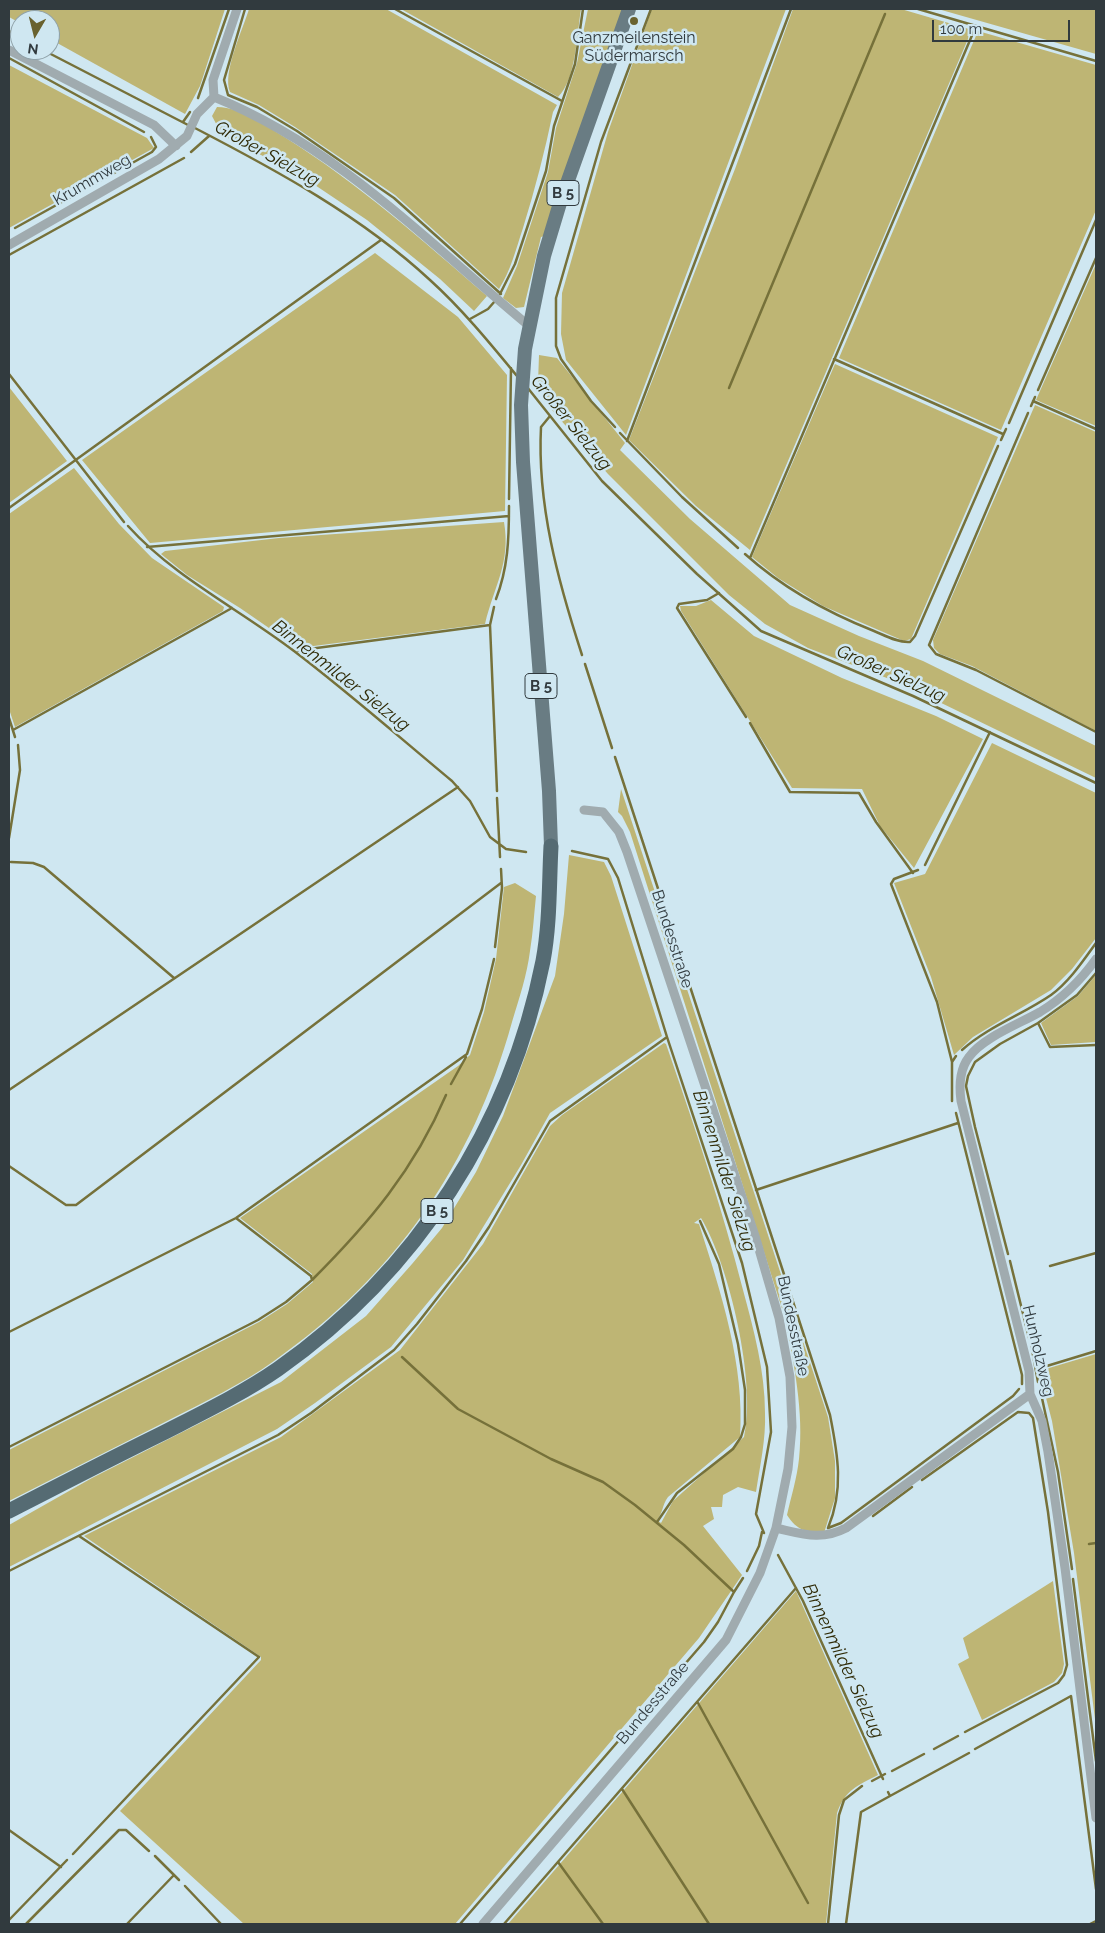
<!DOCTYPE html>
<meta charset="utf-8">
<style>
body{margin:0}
#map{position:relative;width:1105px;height:1933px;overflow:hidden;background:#cfe7f1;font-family:Raleway,sans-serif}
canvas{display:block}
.frame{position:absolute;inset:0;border:10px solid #313a3e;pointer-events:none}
.north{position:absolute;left:10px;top:10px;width:50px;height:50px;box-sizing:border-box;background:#cfe7f1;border:1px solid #90a2a9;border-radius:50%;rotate:188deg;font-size:14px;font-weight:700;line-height:20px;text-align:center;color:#313a3e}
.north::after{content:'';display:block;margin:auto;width:18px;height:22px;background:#69622f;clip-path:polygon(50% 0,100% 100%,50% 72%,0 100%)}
.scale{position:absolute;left:932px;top:20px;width:138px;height:22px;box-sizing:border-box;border:2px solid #313a3e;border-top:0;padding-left:6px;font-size:15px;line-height:18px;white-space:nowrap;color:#313a3e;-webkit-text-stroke:4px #cfe7f1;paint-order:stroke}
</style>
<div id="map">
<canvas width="1105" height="1933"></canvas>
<div class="frame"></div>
<div class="north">N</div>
<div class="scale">100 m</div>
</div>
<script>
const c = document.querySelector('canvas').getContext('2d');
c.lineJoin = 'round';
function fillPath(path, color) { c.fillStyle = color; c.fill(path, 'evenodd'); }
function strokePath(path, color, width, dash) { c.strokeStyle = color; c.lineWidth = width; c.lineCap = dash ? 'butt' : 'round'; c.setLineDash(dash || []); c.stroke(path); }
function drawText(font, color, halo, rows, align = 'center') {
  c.font = font + ' Raleway,sans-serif'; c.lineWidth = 5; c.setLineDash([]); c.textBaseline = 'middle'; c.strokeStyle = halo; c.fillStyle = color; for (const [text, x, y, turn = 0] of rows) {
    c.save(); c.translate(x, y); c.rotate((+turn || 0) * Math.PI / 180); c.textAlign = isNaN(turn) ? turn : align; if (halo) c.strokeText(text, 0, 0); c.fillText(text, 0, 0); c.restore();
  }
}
fillPath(new Path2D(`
 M 9,9 L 225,9 L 200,86 L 185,114 L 50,39 L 50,20 L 20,20 L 20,23 L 9,17 Z
 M 249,9 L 386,9 L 557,105 L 553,112 C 545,151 535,189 523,228 C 516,249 511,270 499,289 L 395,195 L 295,127 L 259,105 L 230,92 C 222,73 243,29 249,9 Z
 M 401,9 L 581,9 C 577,33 576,80 558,97 Z
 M 588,9 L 623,9 L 544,236 L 541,237 L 524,307 L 516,308 L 503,298 L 517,266 L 548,172 L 556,128 L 577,63 Z
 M 652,9 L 786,9 L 626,435 L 566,360 L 561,334 L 562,293 L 608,132 Z
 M 793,9 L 901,9 L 969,29 L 968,39 L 750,550 L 696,506 L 629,440 L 735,169 Z
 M 938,9 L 1096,9 L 1096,54 Z
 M 978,31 L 1096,65 L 1096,210 L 1001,430 L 839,358 Z
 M 9,65 L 147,138 L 154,148 L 9,228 Z
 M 217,107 C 243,108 265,125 286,138 C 359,184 422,240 487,296 L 474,311 L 440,279 L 367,220 L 300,175 L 222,135 L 212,116 Z
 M 375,253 L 458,317 L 507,375 L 505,511 L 150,543 L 82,460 Z
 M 1096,264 L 1096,426 L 1036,400 Z
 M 539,355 L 557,358 L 625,443 L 620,450 L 690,519 L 790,605 L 859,636 L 923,661 L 1096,746 L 1096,778 L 900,683 L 808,648 L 765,624 L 729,595 L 608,474 L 551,409 L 538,383 Z
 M 835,364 L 998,437 L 911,639 L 904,641 L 823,606 L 778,578 L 752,557 Z
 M 9,387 L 67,461 L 9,503 Z
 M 1035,405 L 1096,432 L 1096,731 L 972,666 L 940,654 L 934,648 L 933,640 Z
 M 74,468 L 119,524 L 152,558 L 224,607 L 223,611 L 15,727 L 9,709 L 9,514 Z
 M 504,522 C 511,563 494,586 485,624 L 298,648 L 240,608 L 187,575 L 161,554 L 165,551 L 279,538 Z
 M 711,600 L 754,636 L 842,678 L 936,716 L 983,739 L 914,868 L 880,826 L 862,789 L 792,788 L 681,611 L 680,606 L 696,606 Z
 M 992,743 L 1096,793 L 1096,938 L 1072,969 L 1051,990 L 973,1037 L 954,1055 L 931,977 L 894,883 L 925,874 Z
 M 621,789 L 828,1417 L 835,1461 L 835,1498 L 824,1533 C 807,1532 797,1531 787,1515 C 791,1497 797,1478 799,1459 C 804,1411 794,1365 785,1318 L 630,832 L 622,816 L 618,812 Z
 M 569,855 L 604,862 L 611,876 L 662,1036 L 550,1113 L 521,1165 L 463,1260 L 391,1347 L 315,1403 L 277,1429 L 9,1567 L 9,1525 L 92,1478 L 281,1382 L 366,1316 L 412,1264 L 442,1228 L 476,1172 L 503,1116 L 555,976 L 564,914 Z
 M 515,883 L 536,896 C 534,914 533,933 530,951 C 527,975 519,999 512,1022 C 472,1166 395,1275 274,1361 C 242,1384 204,1402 169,1420 C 116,1447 62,1474 9,1501 L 9,1450 L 259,1322 L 287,1304 L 313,1282 L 312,1274 L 240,1218 L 458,1066 L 470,1055 L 484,1012 L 496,959 L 504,887 Z
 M 1096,975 L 1096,1042 L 1051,1045 L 1041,1023 L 1078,996 Z
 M 664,1043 L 666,1044 C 694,1125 722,1207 743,1290 C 754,1331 765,1371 765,1413 C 766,1439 760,1466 756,1492 L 738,1487 L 723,1495 L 722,1507 L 711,1507 L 714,1519 L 703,1526 L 742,1575 L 699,1638 L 455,1924 L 244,1924 L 120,1811 L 261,1660 L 261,1657 L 84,1536 L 281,1437 L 400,1350 L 483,1244 L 550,1126 L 562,1115 ZM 701,1218 C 729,1264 757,1384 744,1437 L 673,1501 L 661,1523 L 657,1520 C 663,1513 662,1505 668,1497 L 740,1437 C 745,1365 721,1293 699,1224 L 694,1223 Z
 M 1096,1354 L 1096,1727 L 1074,1553 L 1052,1421 L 1039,1371 Z
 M 1053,1581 L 1064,1664 L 1062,1673 L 1054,1682 L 982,1720 L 958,1664 L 969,1658 L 963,1638 Z
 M 796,1591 L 878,1775 C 857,1786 845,1790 837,1813 L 826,1924 L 508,1924 Z`), '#beb574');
strokePath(new Path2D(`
 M 245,9 L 224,80 L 228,95 L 257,107 L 297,131 L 394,198 L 501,294
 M 395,9 L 562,101
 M 918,9 L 1096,61
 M 9,31 L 20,38
 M 43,50 L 188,125
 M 9,58 L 144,132
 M 198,98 L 229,9
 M 183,122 L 190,112
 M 193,127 C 276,170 361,216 430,280 C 462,309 489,342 517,376
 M 191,152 L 209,136
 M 15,228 L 152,152 L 156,147 L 151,137
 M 9,255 L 184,158
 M 500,294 L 515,264 L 546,171 L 554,126 L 575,64 L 583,9
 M 470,319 L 488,309 L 495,301
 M 834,359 L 1003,434
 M 9,374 L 124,522
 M 527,387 L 602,481 L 697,574 L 761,631 L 913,696 L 1096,783
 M 729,388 L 885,14
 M 1038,390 L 1096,258
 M 1033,401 L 1096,429
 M 1031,406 L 1035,397
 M 1028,413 L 929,645 L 936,654 L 976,670 L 1096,732
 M 550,416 L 541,427 C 537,505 558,581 582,655
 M 1009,423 L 1096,220
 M 615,427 L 591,401 L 561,359 L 556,346 L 556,298 L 601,142 L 651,9
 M 620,433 L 682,497 L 738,548
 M 1001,440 L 1006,429
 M 627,441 L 791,9
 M 509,499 L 511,368
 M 9,508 L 381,240
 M 128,526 C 174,577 239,609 294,651 C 348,692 399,737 452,781 L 470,801 L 490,837 L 506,849 L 526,852
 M 147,547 L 509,516
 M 745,554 C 784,589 826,612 874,631 C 884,635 898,643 910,642 L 915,636 L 998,446
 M 750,558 L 976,26
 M 719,593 L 707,600 L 679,604 L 677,608 L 746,717
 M 496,599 C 508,568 509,539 509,506
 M 494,607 L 490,625 L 497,791
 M 294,651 L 490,625
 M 585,664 L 612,748
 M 9,718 L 15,737
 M 750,723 L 790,792 L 859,793 L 876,822 L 913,873
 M 13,730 L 232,608
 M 615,757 L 830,1415 C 838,1455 844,1490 828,1528
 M 497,798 L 500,857
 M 9,838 L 20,770 L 18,745
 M 572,851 L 608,859 L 618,878 L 667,1037 L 742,1263 L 767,1367 L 771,1432 L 756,1514 L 764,1533
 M 11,862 L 33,863 L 44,867 L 174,978
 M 925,865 L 990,732
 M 918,870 L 894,879 L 891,884 L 937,1002 L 952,1062 L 952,1101
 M 495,947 L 502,888 L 501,869
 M 1096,973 L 1077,995 L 1038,1023 L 1050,1047 L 1096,1045
 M 962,1050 C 989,1026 1022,1015 1051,995 C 1069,982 1083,961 1096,943
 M 952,1062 L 956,1056
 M 451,1084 L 466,1057
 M 9,1090 L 458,787
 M 956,1113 L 1022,1375 L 1022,1384
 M 9,1166 L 66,1205 L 76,1205 L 501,883
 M 756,1190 L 958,1123
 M 1008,1254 L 975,1127 L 966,1086 L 968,1076 L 975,1062 L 1000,1044 L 1038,1023
 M 1010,1261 L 1029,1338
 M 1050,1266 L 1096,1253
 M 312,1280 C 369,1223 414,1170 446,1095
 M 9,1332 L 236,1218 L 467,1054 L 482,1009 L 494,959
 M 1031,1344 L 1038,1382
 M 402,1357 L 458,1409 L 551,1459 L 603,1482 L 635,1505 L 684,1545 L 734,1592 L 743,1578
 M 1037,1369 L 1096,1351
 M 1040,1389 L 1058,1472 L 1072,1569
 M 9,1447 L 258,1320 L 286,1302 L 312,1280 L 311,1276 L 236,1218
 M 922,1480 L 1018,1412 L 1029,1413 L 1033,1418 L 1048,1512 L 1067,1665 L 1064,1675 L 1058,1683 L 965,1732
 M 873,1516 L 912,1487
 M 657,1522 L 677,1493 L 733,1449 L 741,1437 L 745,1424 L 745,1390 L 738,1344 L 719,1264 L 700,1221
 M 828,1528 L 841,1523 L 1013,1396 L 1019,1389
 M 1089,1544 L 1096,1543
 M 778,1555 L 803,1601 L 883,1779
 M 9,1571 L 278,1435 L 311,1413 L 394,1350 L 417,1324 L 466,1261 L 489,1227 L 550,1121 L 667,1037
 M 747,1571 L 759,1546 L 762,1532
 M 1073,1579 L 1096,1761
 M 698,1703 L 808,1903
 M 934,1749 L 958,1736
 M 975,1749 L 1071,1696 L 1096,1889
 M 892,1771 L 924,1754
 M 872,1781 L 885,1774
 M 622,1789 L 709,1924
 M 890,1796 L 969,1753
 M 9,1830 L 61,1867
 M 73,1854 L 259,1657 L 79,1536
 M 155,1856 L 179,1880
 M 558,1862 L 603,1924
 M 185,1886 L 221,1924
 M 9,1920 L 67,1860
 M 26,1924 L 119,1830 L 126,1830 L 149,1851
 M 127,1924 L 174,1875
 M 460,1924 L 704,1642 L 718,1622 L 734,1592
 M 504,1924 L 796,1588
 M 828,1924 L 839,1815 L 844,1800 L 862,1786
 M 846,1924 L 861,1812 L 890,1796 L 888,1792
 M 1090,1924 L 1096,1921`), '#76713a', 2.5);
strokePath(new Path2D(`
 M 9,50 L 154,125 L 176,146
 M 214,97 C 336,146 429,243 528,325
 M 9,245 L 159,159 L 187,136 L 197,114 L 214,97 L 213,80 L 237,9
 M 1096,959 C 1081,980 1063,998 1040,1012 C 1019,1024 982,1038 969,1057 C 959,1070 959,1086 961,1101 L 1029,1371 L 1030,1394 L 1042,1421 L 1048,1452 L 1065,1568 L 1096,1818
 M 776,1528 C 803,1534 821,1541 846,1528 L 1030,1394
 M 483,1924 L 726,1640 L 760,1573 L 776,1528 L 788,1469 L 792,1427 L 790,1377 L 779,1318 L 756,1239 L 627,852 L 619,832 L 603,812 L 584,810`), '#a0abaf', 9);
strokePath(new Path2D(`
 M 551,846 L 549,791 L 523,462 L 521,405 L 525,349 L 544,256 L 560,203 L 629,9`), '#697c83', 14);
strokePath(new Path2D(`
 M 9,1511 C 60,1485 110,1459 161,1434 C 200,1414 242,1394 278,1369 C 416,1272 510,1127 543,961 C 550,924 549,885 551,846`), '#556b73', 15);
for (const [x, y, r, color] of [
 [634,21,5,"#69622f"]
]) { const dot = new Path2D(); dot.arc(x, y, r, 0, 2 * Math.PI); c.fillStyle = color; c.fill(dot); strokePath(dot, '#cfe7f1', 2); }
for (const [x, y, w] of [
 [563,193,32],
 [541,686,32],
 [437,1211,32]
]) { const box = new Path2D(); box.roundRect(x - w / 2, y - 12.5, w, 25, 4); c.fillStyle = '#cfe7f1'; c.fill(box); strokePath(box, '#313a3e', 1); }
drawText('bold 15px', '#313a3e', null, [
 ["B 5",563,193],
 ["B 5",541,686],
 ["B 5",437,1211]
]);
drawText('16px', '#313a3e', '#cfe7f1', [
 ["Ganzmeilenstein",634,38],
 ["Südermarsch",634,56]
]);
drawText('16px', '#313a3e', '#cfe7f1', [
 ["Krummweg",92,180,-30],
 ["Bundesstraße",672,939,72],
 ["Bundesstraße",793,1326,78],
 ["Hunholzweg",1038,1351,77],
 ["Bundesstraße",653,1703,-50]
]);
drawText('italic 18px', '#2f2a06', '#cfe7f1', [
 ["Großer Sielzug",267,154,29],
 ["Großer Sielzug",571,423,51],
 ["Großer Sielzug",891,674,24],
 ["Binnenmilder Sielzug",341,676,38],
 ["Binnenmilder Sielzug",724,1171,72],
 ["Binnenmilder Sielzug",843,1661,65]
]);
</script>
